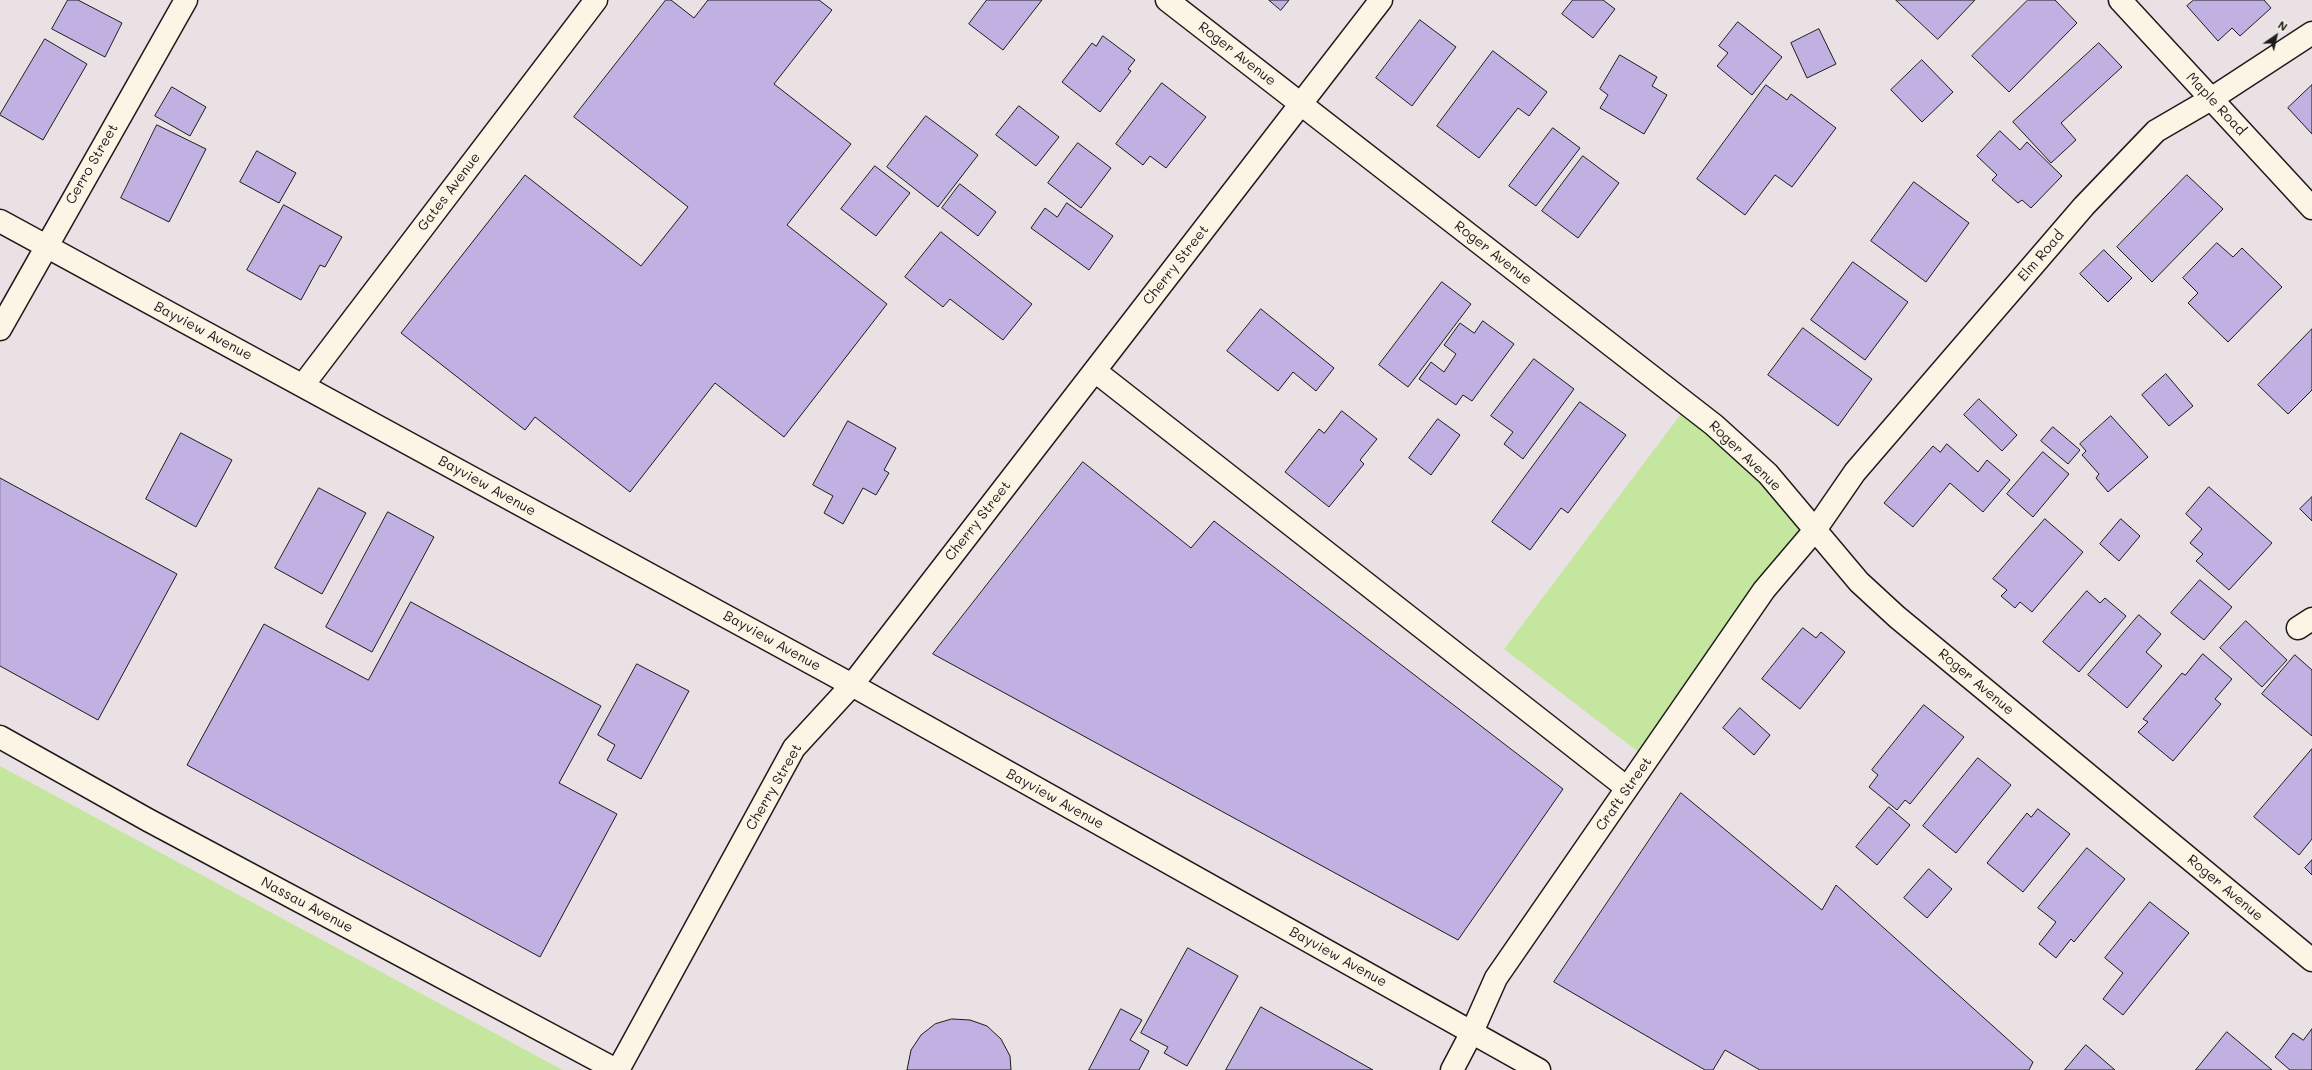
<!DOCTYPE html>
<style>
body{margin:0}
#map{position:relative;width:2312px;height:1070px;overflow:hidden;background:#eae1e4;font-family:Mali,sans-serif}
canvas{display:block}
.north{position:absolute;left:2256px;top:16px;width:40px;height:40px;-webkit-text-stroke:3px #fcf5e5;paint-order:stroke;rotate:34deg;font-size:11px;font-weight:700;line-height:16px;text-align:center;color:#1c1c1c}
.north::after{content:'';display:block;margin:auto;width:14px;height:18px;background:#1c1c1c;clip-path:polygon(50% 0,100% 100%,50% 72%,0 100%)}
</style>
<div id="map">
<canvas width="2312" height="1070"></canvas>
<div class="north">N</div>
</div>
<script>
const c = document.querySelector('canvas').getContext('2d');
c.lineJoin = 'round';
function fillPath(path, color) { c.fillStyle = color; c.fill(path, 'evenodd'); }
function strokePath(path, color, width, dash) { c.strokeStyle = color; c.lineWidth = width; c.lineCap = dash ? 'butt' : 'round'; c.setLineDash(dash || []); c.stroke(path); }
function drawText(font, color, halo, rows, align = 'center') {
  c.font = font + ' Mali,sans-serif'; c.lineWidth = 3.5; c.setLineDash([]); c.textBaseline = 'middle'; c.strokeStyle = halo; c.fillStyle = color; for (const [text, x, y, turn = 0] of rows) {
    c.save(); c.translate(x, y); c.rotate((+turn || 0) * Math.PI / 180); c.textAlign = isNaN(turn) ? turn : align; if (halo) c.strokeText(text, 0, 0); c.fillText(text, 0, 0); c.restore();
  }
}
fillPath(new Path2D(`
 M 1684,410 L 1762,477 L 1808,530 L 1641,754 L 1504,649 Z
 M 0,766 L 559,1068 L 563,1070 L 0,1070 Z`), '#c5e69e');
const building = new Path2D(`
 M 68,0 L 78,0 L 122,23 L 105,57 L 52,29 Z
 M 666,0 L 671,0 L 694,18 L 708,0 L 819,0 L 832,10 L 774,84 L 851,144 L 787,225 L 887,304 L 784,437 L 715,383 L 630,492 L 535,417 L 525,430 L 401,333 L 525,175 L 641,266 L 688,207 L 574,117 Z
 M 987,0 L 1042,0 L 1003,50 L 969,24 Z
 M 1269,0 L 1289,0 L 1281,10 Z
 M 1573,0 L 1603,0 L 1615,9 L 1593,38 L 1562,14 Z
 M 1896,0 L 1975,0 L 1938,39 Z
 M 2028,0 L 2055,0 L 2077,23 L 2009,92 L 1972,56 Z
 M 2194,0 L 2264,0 L 2271,8 L 2240,36 L 2232,28 L 2218,41 L 2187,6 Z
 M 1420,20 L 1456,47 L 1412,106 L 1376,78 Z
 M 1738,22 L 1782,57 L 1752,95 L 1717,66 L 1728,53 L 1719,46 Z
 M 1819,29 L 1836,64 L 1807,78 L 1791,43 Z
 M 1103,36 L 1135,60 L 1128,69 L 1131,71 L 1100,112 L 1062,82 L 1092,43 L 1096,46 Z
 M 45,39 L 87,64 L 43,140 L 0,115 Z
 M 2099,43 L 2122,67 L 2061,123 L 2076,140 L 2051,163 L 2013,122 Z
 M 1493,51 L 1547,92 L 1529,116 L 1518,108 L 1479,158 L 1437,126 Z
 M 1620,55 L 1657,77 L 1652,86 L 1667,95 L 1644,134 L 1600,108 L 1608,95 L 1600,89 Z
 M 1922,60 L 1953,92 L 1922,122 L 1891,90 Z
 M 1162,83 L 1206,117 L 1166,168 L 1150,156 L 1143,165 L 1116,144 Z
 M 1766,85 L 1787,100 L 1791,94 L 1836,128 L 1792,187 L 1775,175 L 1745,215 L 1697,179 Z
 M 2312,85 L 2312,134 L 2288,108 Z
 M 172,87 L 206,107 L 190,136 L 155,116 Z
 M 1019,106 L 1059,137 L 1036,166 L 996,135 Z
 M 926,116 L 978,155 L 938,207 L 887,167 Z
 M 157,125 L 206,149 L 169,222 L 121,198 Z
 M 1553,128 L 1580,148 L 1536,206 L 1509,186 Z
 M 2000,131 L 2020,150 L 2027,142 L 2062,176 L 2031,208 L 2022,200 L 2018,203 L 1992,180 L 1997,175 L 1977,156 Z
 M 1078,143 L 1111,168 L 1081,208 L 1048,183 Z
 M 257,151 L 296,173 L 279,203 L 240,182 Z
 M 1583,156 L 1619,183 L 1578,238 L 1542,211 Z
 M 875,166 L 910,193 L 876,236 L 841,209 Z
 M 2187,175 L 2223,209 L 2152,282 L 2117,247 Z
 M 1914,182 L 1969,223 L 1926,282 L 1871,241 Z
 M 960,184 L 996,212 L 978,236 L 942,208 Z
 M 1067,203 L 1113,236 L 1089,270 L 1031,228 L 1045,208 L 1057,217 Z
 M 284,205 L 342,237 L 325,267 L 320,265 L 301,300 L 247,270 Z
 M 941,232 L 1032,304 L 1003,340 L 950,299 L 943,307 L 905,277 Z
 M 2217,243 L 2233,257 L 2242,248 L 2282,287 L 2228,342 L 2188,303 L 2198,293 L 2183,278 Z
 M 2104,250 L 2132,278 L 2108,302 L 2080,274 Z
 M 1853,262 L 1908,302 L 1865,360 L 1811,320 Z
 M 1442,282 L 1471,304 L 1408,387 L 1379,365 Z
 M 1261,309 L 1334,368 L 1316,391 L 1293,372 L 1278,391 L 1227,351 Z
 M 1483,321 L 1514,344 L 1472,401 L 1463,395 L 1456,405 L 1419,379 L 1431,362 L 1444,372 L 1456,354 L 1444,345 L 1460,323 L 1474,333 Z
 M 1803,328 L 1872,379 L 1838,426 L 1768,375 Z
 M 2312,329 L 2312,390 L 2288,414 L 2258,385 Z
 M 1534,359 L 1574,389 L 1523,459 L 1504,444 L 1513,432 L 1491,416 Z
 M 2166,374 L 2193,406 L 2169,426 L 2142,395 Z
 M 1979,399 L 2017,435 L 2002,451 L 1964,415 Z
 M 1580,402 L 1626,435 L 1568,513 L 1561,508 L 1530,550 L 1492,522 Z
 M 1342,411 L 1377,439 L 1360,460 L 1364,464 L 1329,507 L 1285,472 L 1319,429 L 1324,433 Z
 M 2111,416 L 2148,457 L 2108,492 L 2096,478 L 2099,474 L 2082,455 L 2086,451 L 2080,444 Z
 M 1438,419 L 1460,435 L 1431,475 L 1409,458 Z
 M 848,421 L 896,448 L 884,470 L 889,473 L 876,495 L 863,488 L 843,524 L 824,513 L 833,496 L 813,485 Z
 M 2053,427 L 2080,450 L 2068,464 L 2041,441 Z
 M 181,433 L 232,460 L 196,527 L 146,499 Z
 M 1947,444 L 1978,472 L 1987,460 L 2010,480 L 1983,512 L 1950,483 L 1913,527 L 1884,503 L 1933,446 L 1940,452 Z
 M 2043,452 L 2069,474 L 2033,517 L 2007,494 Z
 M 1083,462 L 1191,548 L 1214,521 L 1563,789 L 1458,940 L 933,654 Z
 M 0,478 L 177,574 L 98,720 L 0,666 Z
 M 2209,487 L 2272,543 L 2229,590 L 2196,561 L 2203,554 L 2190,543 L 2202,529 L 2186,514 Z
 M 319,488 L 366,513 L 322,594 L 275,568 Z
 M 2312,497 L 2312,521 L 2300,509 Z
 M 388,512 L 434,537 L 372,652 L 326,627 Z
 M 2045,519 L 2083,552 L 2032,612 L 2020,602 L 2015,608 L 2001,596 L 2007,590 L 1993,579 Z
 M 2121,519 L 2140,536 L 2119,561 L 2100,544 Z
 M 2200,580 L 2232,607 L 2204,640 L 2171,613 Z
 M 2087,591 L 2100,603 L 2105,598 L 2126,616 L 2079,672 L 2043,642 Z
 M 411,602 L 601,706 L 559,783 L 617,814 L 540,957 L 187,765 L 264,624 L 368,680 Z
 M 2139,615 L 2161,634 L 2146,652 L 2162,666 L 2127,708 L 2088,675 Z
 M 2246,621 L 2287,660 L 2262,687 L 2220,648 Z
 M 1803,628 L 1816,638 L 1821,632 L 1845,652 L 1800,709 L 1762,679 Z
 M 2203,654 L 2232,679 L 2215,699 L 2221,704 L 2173,761 L 2138,732 L 2148,722 L 2143,719 L 2182,673 L 2185,675 Z
 M 2295,655 L 2312,670 L 2312,736 L 2262,694 Z
 M 637,664 L 689,691 L 641,779 L 607,760 L 615,745 L 598,735 Z
 M 1924,705 L 1964,737 L 1910,804 L 1905,800 L 1897,810 L 1869,787 L 1878,775 L 1872,770 Z
 M 1740,708 L 1770,735 L 1754,755 L 1723,728 Z
 M 2312,749 L 2312,839 L 2299,855 L 2254,817 Z
 M 1978,758 L 2011,785 L 1956,853 L 1923,826 Z
 M 1681,793 L 1822,910 L 1836,885 L 2033,1062 L 2029,1070 L 1760,1070 L 1725,1050 L 1713,1070 L 1705,1070 L 1554,982 Z
 M 1889,807 L 1910,825 L 1877,865 L 1856,847 Z
 M 2038,809 L 2070,834 L 2023,892 L 1987,863 L 2027,813 L 2031,817 Z
 M 2087,848 L 2125,879 L 2074,942 L 2071,939 L 2056,958 L 2039,944 L 2056,922 L 2038,908 Z
 M 2312,860 L 2312,875 L 2305,868 Z
 M 1929,869 L 1952,889 L 1927,918 L 1904,898 Z
 M 2150,902 L 2189,933 L 2123,1015 L 2103,999 L 2123,973 L 2105,958 Z
 M 1188,948 L 1238,976 L 1187,1066 L 1164,1053 L 1168,1047 L 1141,1033 Z
 M 1261,1007 L 1373,1070 L 1226,1070 Z
 M 1121,1009 L 1142,1020 L 1130,1040 L 1149,1051 L 1139,1070 L 1089,1070 Z
 M 952,1019 L 970,1020 L 987,1026 L 1001,1039 L 1010,1056 L 1011,1070 L 907,1070 L 911,1050 L 921,1035 L 935,1024 Z
 M 2312,1029 L 2312,1070 L 2290,1070 L 2275,1057 L 2293,1033 L 2303,1040 Z
 M 2227,1032 L 2272,1070 L 2196,1070 Z
 M 2086,1045 L 2115,1070 L 2065,1070 Z`);
fillPath(building, '#c0b1e2');
strokePath(building, '#1c1c1c', 1);
const minor = new Path2D(`
 M 1167,0 L 1714,425 L 1768,474 L 1859,582 L 1897,617 L 2312,960
 M 2120,0 L 2312,208
 M 0,221 L 852,685 L 1539,1070
 M 0,329 L 186,0
 M 1095,371 L 1627,788
 M 303,385 L 596,0
 M 2298,628 L 2312,619
 M 0,737 L 148,820 L 616,1070
 M 618,1070 L 794,748 L 852,685 L 1381,0
 M 1452,1070 L 1472,1032 L 1496,978 L 1764,590 L 1815,530 L 1855,472 L 2084,206 L 2156,131 L 2211,99 L 2312,33`);
strokePath(minor, '#1c1c1c', 25);
strokePath(minor, '#fcf5e5', 22);
drawText('14px', '#1c1c1c', '#fcf5e5', [
 ["Roger Avenue",1237,54,38],
 ["Maple Road",2216,104,47],
 ["Cerro Street",92,164,-60],
 ["Gates Avenue",449,192,-53],
 ["Roger Avenue",1493,253,38],
 ["Elm Road",2041,256,-49],
 ["Cherry Street",1176,265,-52],
 ["Bayview Avenue",203,331,28],
 ["Roger Avenue",1745,456,44],
 ["Bayview Avenue",487,486,29],
 ["Cherry Street",978,521,-52],
 ["Bayview Avenue",772,641,29],
 ["Roger Avenue",1976,682,40],
 ["Cherry Street",774,787,-60],
 ["Craft Street",1624,794,-55],
 ["Bayview Avenue",1055,799,29],
 ["Roger Avenue",2225,888,40],
 ["Nassau Avenue",307,905,28],
 ["Bayview Avenue",1338,957,29]
]);
</script>
